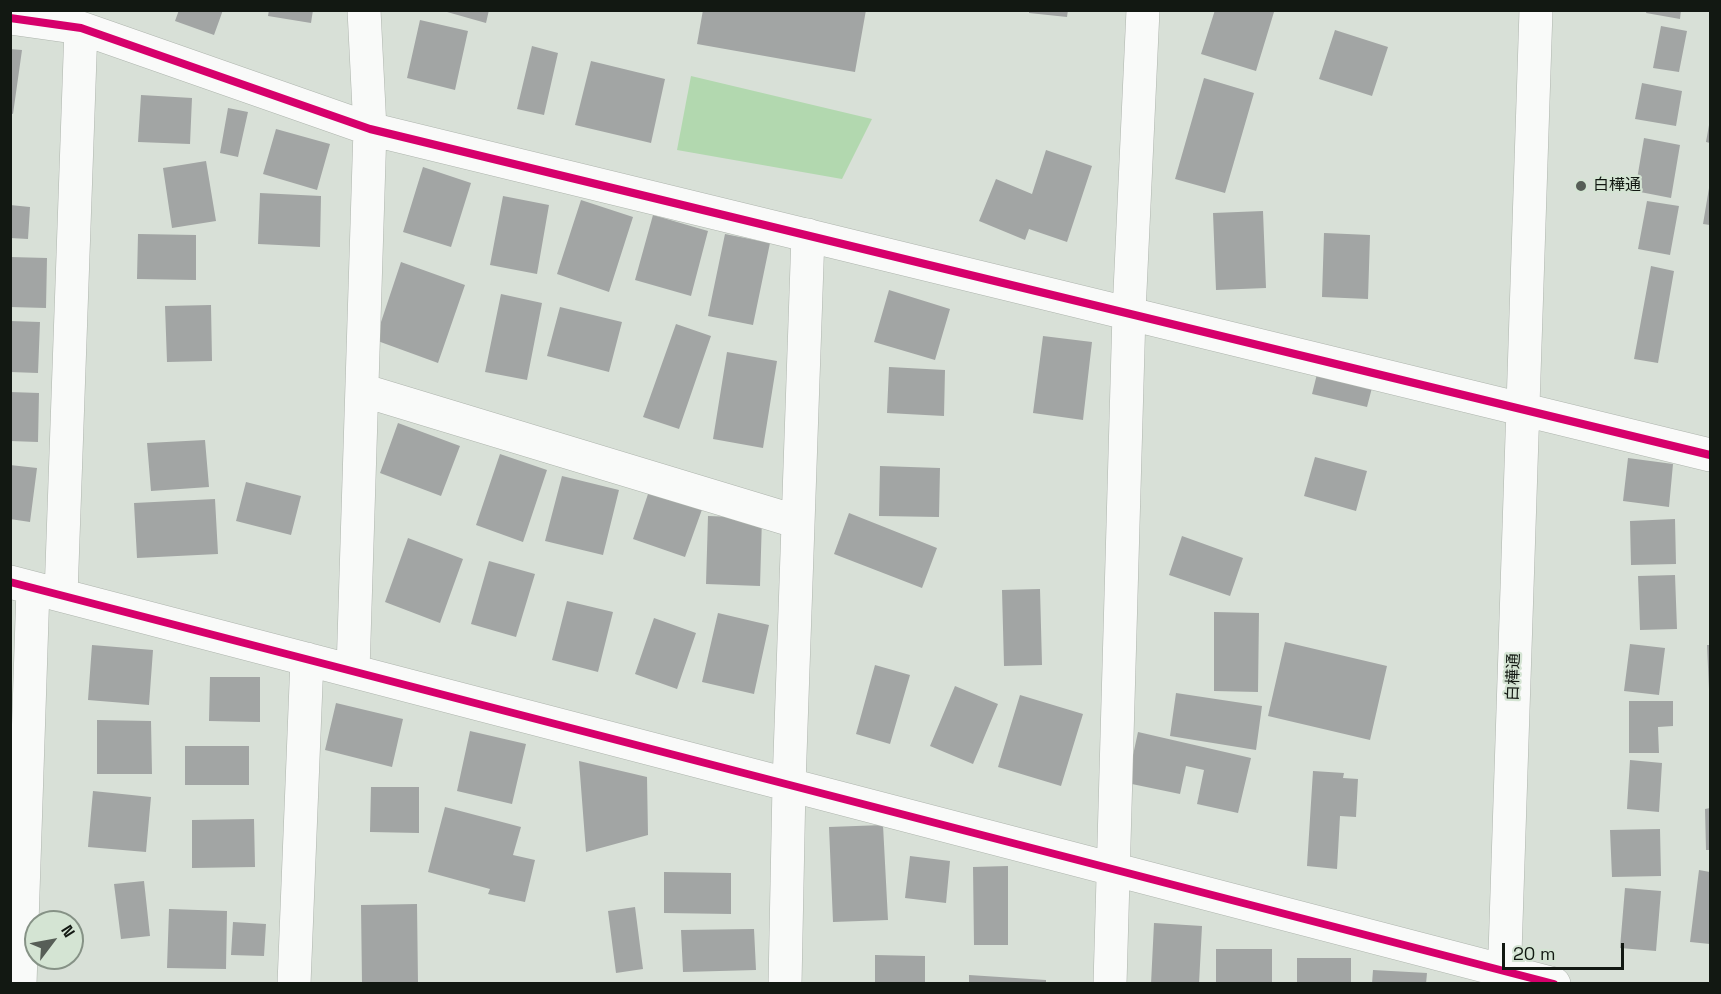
<!DOCTYPE html>
<meta charset="utf-8">
<style>
body{margin:0}
#map{position:relative;width:1721px;height:994px;overflow:hidden;background:#d8e0d7;font-family:"Space Grotesk",sans-serif}
canvas{display:block}
.frame{position:absolute;inset:0;border:12px solid #121812;pointer-events:none}
.north{position:absolute;left:24px;top:910px;width:60px;height:60px;box-sizing:border-box;background:#d4e4d3;border:2px solid #869286;border-radius:50%;rotate:58deg;font-size:16px;font-weight:700;line-height:24px;text-align:center;color:#121812}
.north::after{content:'';display:block;margin:auto;width:21px;height:27px;background:#575e57;clip-path:polygon(50% 0,100% 100%,50% 72%,0 100%)}
.scale{position:absolute;left:1502px;top:943px;width:122px;height:27px;box-sizing:border-box;border:3px solid #121812;border-top:0;padding-left:8px;font-size:18px;line-height:21px;white-space:nowrap;color:#121812;-webkit-text-stroke:4px #d4e4d3;paint-order:stroke}
</style>
<div id="map">
<canvas width="1721" height="994"></canvas>
<div class="frame"></div>
<div class="north">N</div>
<div class="scale">20 m</div>
</div>
<script>
const c = document.querySelector('canvas').getContext('2d');
c.lineJoin = 'round';
function fillPath(path, color) { c.fillStyle = color; c.fill(path, 'evenodd'); }
function strokePath(path, color, width, dash) { c.strokeStyle = color; c.lineWidth = width; c.lineCap = dash ? 'butt' : 'round'; c.setLineDash(dash || []); c.stroke(path); }
function drawText(font, color, halo, rows, align = 'center') {
  c.font = font + ' "Space Grotesk","Noto Sans JP",sans-serif'; c.lineWidth = 4.5; c.setLineDash([]); c.textBaseline = 'middle'; c.strokeStyle = halo; c.fillStyle = color; for (const [text, x, y, turn = 0] of rows) {
    c.save(); c.translate(x, y); c.rotate((+turn || 0) * Math.PI / 180); c.textAlign = isNaN(turn) ? turn : align; if (halo) c.strokeText(text, 0, 0); c.fillText(text, 0, 0); c.restore();
  }
}
fillPath(new Path2D(`
 M 691,76 L 872,119 L 842,179 L 677,150 Z`), '#b2d8af');
fillPath(new Path2D(`
 M 179,10 L 223,10 L 214,35 L 175,21 Z
 M 269,10 L 313,10 L 311,23 L 268,16 Z
 M 440,10 L 489,10 L 486,23 Z
 M 703,10 L 866,10 L 855,72 L 697,44 Z
 M 1029,10 L 1068,10 L 1067,17 L 1029,13 Z
 M 1215,10 L 1274,12 L 1256,71 L 1201,54 Z
 M 1647,10 L 1681,10 L 1680,19 L 1646,13 Z
 M 420,20 L 468,31 L 455,90 L 407,78 Z
 M 1661,26 L 1687,31 L 1679,72 L 1653,68 Z
 M 1335,30 L 1388,47 L 1372,96 L 1319,79 Z
 M 532,46 L 558,53 L 544,115 L 517,109 Z
 M 10,49 L 22,50 L 13,114 L 10,113 Z
 M 591,61 L 665,79 L 651,143 L 575,125 Z
 M 1204,78 L 1254,93 L 1225,193 L 1175,179 Z
 M 1642,83 L 1682,91 L 1676,126 L 1635,119 Z
 M 141,95 L 192,98 L 190,144 L 138,142 Z
 M 228,108 L 248,112 L 238,157 L 220,153 Z
 M 1709,125 L 1710,125 L 1710,143 L 1706,142 Z
 M 276,129 L 330,144 L 317,190 L 263,174 Z
 M 1644,138 L 1680,145 L 1671,198 L 1635,191 Z
 M 1046,150 L 1092,166 L 1067,242 L 1029,229 L 1025,240 L 979,221 L 996,179 L 1032,194 Z
 M 206,161 L 216,221 L 172,228 L 163,168 Z
 M 423,167 L 471,183 L 451,247 L 403,232 Z
 M 1709,188 L 1710,188 L 1710,225 L 1703,224 Z
 M 260,193 L 321,196 L 320,247 L 258,244 Z
 M 503,196 L 549,205 L 537,274 L 490,265 Z
 M 581,200 L 633,217 L 609,292 L 557,274 Z
 M 1647,201 L 1679,206 L 1670,255 L 1638,249 Z
 M 10,205 L 30,207 L 28,239 L 10,238 Z
 M 1263,211 L 1266,288 L 1216,290 L 1213,213 Z
 M 653,215 L 708,231 L 691,296 L 635,280 Z
 M 1324,233 L 1370,235 L 1368,299 L 1322,297 Z
 M 138,234 L 196,235 L 196,280 L 137,279 Z
 M 725,234 L 770,243 L 753,325 L 708,316 Z
 M 10,257 L 47,258 L 46,308 L 10,307 Z
 M 401,262 L 465,285 L 438,363 L 375,340 Z
 M 1651,266 L 1674,271 L 1658,363 L 1634,359 Z
 M 889,290 L 950,309 L 935,360 L 874,342 Z
 M 501,294 L 542,303 L 527,380 L 485,372 Z
 M 211,305 L 212,361 L 167,362 L 165,306 Z
 M 560,307 L 622,322 L 609,372 L 547,356 Z
 M 10,321 L 40,322 L 38,373 L 10,372 Z
 M 676,324 L 711,336 L 679,429 L 643,417 Z
 M 1043,336 L 1092,342 L 1083,420 L 1033,413 Z
 M 727,352 L 777,361 L 763,448 L 713,439 Z
 M 889,367 L 945,370 L 944,416 L 887,413 Z
 M 1318,370 L 1373,384 L 1367,407 L 1312,394 Z
 M 10,392 L 39,393 L 38,442 L 10,441 Z
 M 398,423 L 460,446 L 441,496 L 380,473 Z
 M 205,440 L 209,487 L 151,491 L 147,443 Z
 M 500,454 L 547,470 L 523,542 L 476,525 Z
 M 1315,457 L 1367,471 L 1356,511 L 1304,496 Z
 M 1628,458 L 1673,464 L 1669,507 L 1623,501 Z
 M 10,465 L 37,468 L 30,522 L 10,519 Z
 M 880,466 L 940,468 L 939,517 L 879,516 Z
 M 562,476 L 619,490 L 603,555 L 545,541 Z
 M 246,482 L 301,496 L 291,535 L 236,521 Z
 M 651,485 L 704,504 L 685,557 L 633,539 Z
 M 215,499 L 218,554 L 137,558 L 134,503 Z
 M 849,513 L 937,548 L 922,588 L 834,554 Z
 M 708,516 L 762,518 L 760,586 L 706,584 Z
 M 1675,519 L 1676,564 L 1631,565 L 1630,521 Z
 M 1182,536 L 1243,558 L 1230,596 L 1169,575 Z
 M 408,538 L 463,559 L 440,623 L 385,602 Z
 M 489,561 L 535,574 L 516,637 L 471,624 Z
 M 1675,575 L 1677,629 L 1640,630 L 1638,576 Z
 M 1040,589 L 1042,665 L 1004,666 L 1002,590 Z
 M 567,601 L 613,612 L 598,672 L 552,660 Z
 M 1214,612 L 1259,613 L 1258,692 L 1214,691 Z
 M 718,613 L 769,625 L 754,694 L 702,682 Z
 M 654,618 L 696,633 L 677,689 L 635,674 Z
 M 1285,642 L 1387,666 L 1370,740 L 1268,716 Z
 M 1630,644 L 1665,648 L 1659,695 L 1624,691 Z
 M 92,645 L 153,650 L 149,705 L 88,700 Z
 M 1707,645 L 1710,645 L 1710,689 L 1709,689 Z
 M 875,665 L 910,675 L 890,744 L 856,734 Z
 M 210,677 L 260,677 L 260,722 L 209,721 Z
 M 955,686 L 998,704 L 973,764 L 930,746 Z
 M 1176,693 L 1262,706 L 1256,750 L 1170,736 Z
 M 1020,695 L 1083,714 L 1061,786 L 998,767 Z
 M 1629,701 L 1673,701 L 1673,726 L 1658,727 L 1659,753 L 1629,753 Z
 M 336,703 L 403,719 L 392,767 L 325,750 Z
 M 97,720 L 151,721 L 152,774 L 97,774 Z
 M 470,731 L 526,744 L 512,804 L 457,791 Z
 M 1138,732 L 1251,758 L 1238,813 L 1197,804 L 1204,770 L 1186,766 L 1180,794 L 1127,783 Z
 M 185,746 L 249,746 L 249,785 L 185,785 Z
 M 1630,760 L 1662,763 L 1659,812 L 1627,809 Z
 M 579,761 L 647,777 L 648,835 L 586,852 Z
 M 1313,771 L 1344,773 L 1343,778 L 1358,779 L 1356,817 L 1340,816 L 1337,869 L 1307,866 Z
 M 371,787 L 419,787 L 419,833 L 370,832 Z
 M 93,791 L 151,797 L 146,852 L 88,847 Z
 M 445,807 L 521,827 L 513,855 L 535,860 L 525,902 L 488,894 L 490,889 L 428,872 Z
 M 1710,808 L 1710,850 L 1706,850 L 1705,809 Z
 M 254,819 L 255,867 L 192,868 L 192,820 Z
 M 883,825 L 888,920 L 833,922 L 829,827 Z
 M 1660,829 L 1661,876 L 1612,877 L 1610,830 Z
 M 910,856 L 950,861 L 946,903 L 905,898 Z
 M 1008,866 L 1008,945 L 974,945 L 973,867 Z
 M 1699,870 L 1710,872 L 1710,944 L 1690,942 Z
 M 664,872 L 731,873 L 731,914 L 664,913 Z
 M 144,881 L 150,936 L 121,939 L 114,884 Z
 M 1625,888 L 1661,891 L 1656,951 L 1620,948 Z
 M 417,904 L 418,984 L 362,984 L 361,905 Z
 M 635,907 L 643,969 L 616,973 L 608,911 Z
 M 169,909 L 227,911 L 226,969 L 167,968 Z
 M 233,922 L 266,924 L 264,956 L 231,955 Z
 M 1154,923 L 1202,926 L 1199,984 L 1151,984 Z
 M 754,929 L 756,970 L 683,972 L 681,930 Z
 M 1216,949 L 1272,949 L 1272,984 L 1216,984 Z
 M 875,955 L 925,956 L 925,984 L 875,984 Z
 M 1297,958 L 1351,958 L 1351,984 L 1297,984 Z
 M 1373,970 L 1427,973 L 1426,984 L 1372,984 Z
 M 969,975 L 1046,980 L 1046,984 L 969,984 Z`), '#a2a5a4');
const minor = new Path2D(`
 M 10,18 L 81,28 L 370,129 L 1710,455
 M 362,390 L 798,522
 M 10,582 L 1554,984
 M 61,595 L 81,28
 M 353,671 L 370,129 L 364,10
 M 20,984 L 33,588
 M 294,984 L 307,659
 M 785,984 L 789,785 L 808,235
 M 1110,984 L 1129,313 L 1143,10
 M 1504,984 L 1536,10`);
strokePath(minor, '#aeb4ad', 34);
strokePath(minor, '#f9faf9', 33);
strokePath(new Path2D(`
 M 10,18 L 81,28 L 370,129 L 1710,455
 M 10,582 L 1554,984`), '#d6006c', 8);
for (const [x, y, r, color] of [
 [1581,186,6,"#575e57"]
]) { const dot = new Path2D(); dot.arc(x, y, r, 0, 2 * Math.PI); c.fillStyle = color; c.fill(dot); strokePath(dot, '#d4e4d3', 2); }
drawText('16px', '#121812', '#d4e4d3', [
 ["白樺通",1593,186]
], 'left');
drawText('16px', '#121812', '#d4e4d3', [
 ["白樺通",1514,677,-88]
]);
</script>
